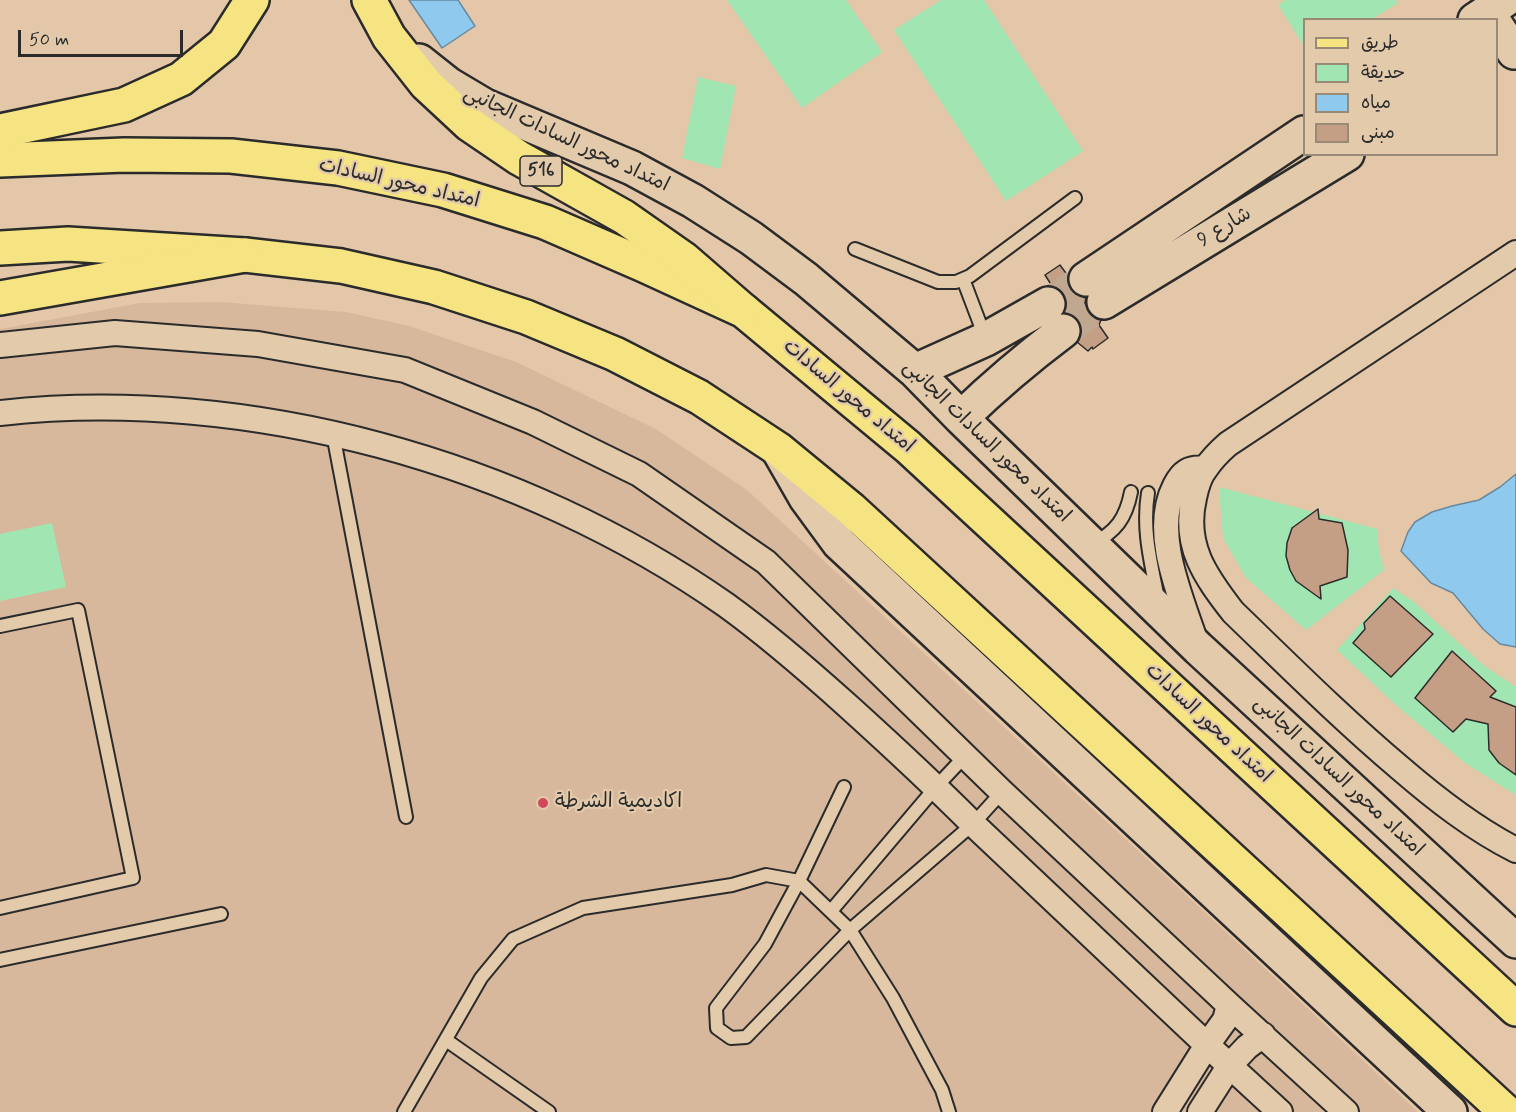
<!DOCTYPE html>
<meta charset="utf-8">
<style>
body{margin:0}
#map{position:relative;width:1516px;height:1112px;overflow:hidden;background:#e4c7a8;font-family:Mynerve,"Playpen Sans Arabic",sans-serif}
canvas{display:block}
.legend{position:absolute;left:1303px;top:18px;width:195px;height:138px;box-sizing:border-box;background:#e2caab;border:2px solid #998a78;margin:0;padding:8px 10px;list-style:none;font-size:18px;color:#2b2b2b}
.legend li{display:flex;align-items:center;gap:12px;height:30px}
.legend b{width:30px;border:2px solid #998a78}
.scale{position:absolute;left:18px;top:30px;width:165px;height:27px;box-sizing:border-box;border:3px solid #2b2b2b;border-top:0;padding-left:8px;font-size:18px;line-height:21px;white-space:nowrap;color:#2b2b2b;-webkit-text-stroke:4px #e2caab;paint-order:stroke}
</style>
<div id="map">
<canvas width="1516" height="1112"></canvas>
<ul class="legend">
<li><b style="height:8px;background:#f6e381"></b>طريق</li>
<li><b style="height:16px;background:#a1e6b2"></b>حديقة</li>
<li><b style="height:16px;background:#8fc9ee"></b>مياه</li>
<li><b style="height:16px;background:#c59f85"></b>مبنى</li>
</ul>
<div class="scale">50 m</div>
</div>
<script>
const c = document.querySelector('canvas').getContext('2d');
c.lineJoin = 'round';
function fillPath(path, color) { c.fillStyle = color; c.fill(path, 'evenodd'); }
function strokePath(path, color, width, dash) { c.strokeStyle = color; c.lineWidth = width; c.lineCap = dash ? 'butt' : 'round'; c.setLineDash(dash || []); c.stroke(path); }
function drawText(font, color, halo, rows, align = 'center') {
  c.font = font + ' Mynerve,"Playpen Sans Arabic",sans-serif'; c.lineWidth = 4.5; c.setLineDash([]); c.textBaseline = 'middle'; c.strokeStyle = halo; c.fillStyle = color; for (const [text, x, y, turn = 0] of rows) {
    c.save(); c.translate(x, y); c.rotate((+turn || 0) * Math.PI / 180); c.textAlign = isNaN(turn) ? turn : align; if (halo) c.strokeText(text, 0, 0); c.fillText(text, 0, 0); c.restore();
  }
}
fillPath(new Path2D(`
 M 220,302 L 346,312 L 409,326 L 516,362 L 656,429 L 747,490 L 1209,916 L 1418,1112 L 0,1112 L 0,329 L 140,303 Z`), '#d7b89c');
fillPath(new Path2D(`
 M 727,0 L 846,0 L 882,52 L 802,108 Z
 M 941,0 L 984,0 L 1083,151 L 1006,201 L 894,30 Z
 M 1285,0 L 1396,0 L 1398,3 L 1372,19 L 1304,20 L 1304,46 L 1278,5 Z
 M 698,77 L 736,86 L 720,169 L 682,158 Z
 M 1219,487 L 1377,529 L 1379,551 L 1384,570 L 1306,630 L 1246,578 L 1223,538 Z
 M 52,523 L 66,587 L 0,601 L 0,534 Z
 M 1393,588 L 1414,602 L 1483,665 L 1516,687 L 1516,795 L 1465,763 L 1396,705 L 1337,650 Z`), '#a1e6b2');
const water = new Path2D(`
 M 409,0 L 458,0 L 475,26 L 442,48 Z
 M 1516,474 L 1516,647 L 1500,644 L 1483,629 L 1453,593 L 1431,583 L 1401,551 L 1408,532 L 1415,522 L 1432,512 L 1452,506 L 1479,500 L 1500,487 Z`);
fillPath(water, '#8fc9ee');
strokePath(water, '#678aa0', 1.5);
const building = new Path2D(`
 M 1060,265 L 1068,276 L 1067,281 L 1070,289 L 1077,296 L 1086,298 L 1085,303 L 1088,311 L 1095,318 L 1101,320 L 1099,325 L 1108,338 L 1093,349 L 1092,347 L 1088,351 L 1077,342 L 1080,338 L 1082,329 L 1078,320 L 1071,314 L 1064,313 L 1067,304 L 1064,294 L 1058,288 L 1052,286 L 1045,275 Z
 M 1318,509 L 1319,519 L 1342,523 L 1348,550 L 1347,577 L 1320,586 L 1321,599 L 1296,581 L 1290,570 L 1286,556 L 1287,543 L 1292,528 Z
 M 1390,596 L 1433,634 L 1391,677 L 1353,643 L 1365,629 L 1364,623 Z
 M 1452,651 L 1496,691 L 1490,697 L 1516,707 L 1516,775 L 1499,763 L 1489,750 L 1488,724 L 1466,719 L 1453,732 L 1415,698 Z`);
fillPath(building, '#c59f85');
strokePath(building, '#2b2b2b', 1.5);
strokePath(new Path2D(`
 M 1048,304 L 1086,279
 M 1063,331 L 1104,302`), '#bfa88f', 33, [33, 16]);
const lane = new Path2D(`
 M 855,249 L 938,282 L 956,282 L 970,276 L 1075,198
 M 963,279 L 985,337
 M 333,434 L 406,817
 M 1148,493 C 1142,529 1151,563 1158,599
 M 1092,544 C 1116,532 1126,518 1131,492
 M 0,626 L 78,610 L 133,878 L 0,908
 M 844,787 L 799,881 L 765,944 L 716,1008 L 717,1028 L 731,1038 L 746,1037 L 850,930 L 973,824 L 1002,792
 M 831,911 L 936,787 L 965,756
 M 0,960 L 221,914
 M 446,1040 L 549,1112
 M 404,1112 L 481,978 L 513,939 L 583,908 L 732,885 L 766,875 L 799,881 L 850,930 L 893,998 L 942,1090 L 949,1112`);
const street = new Path2D(`
 M 1516,253 L 1228,444 C 1220,451 1212,459 1206,468 C 1199,476 1196,488 1194,498 C 1183,545 1205,576 1233,612 C 1288,665 1342,719 1400,768 C 1436,799 1474,829 1516,850
 M 0,345 L 115,333 L 258,344 L 405,370 L 533,422 L 639,474 L 766,562 L 1002,792 L 1229,1005 L 1346,1112
 M 0,413 C 249,386 522,462 726,605 C 769,636 809,671 849,707 C 891,745 933,784 973,824 L 1207,1045 L 1280,1112
 M 1196,643 C 1181,597 1151,532 1175,486 C 1182,472 1189,467 1205,469
 M 1165,1112 L 1207,1045 L 1225,1020 L 1229,1005
 M 1200,1112 L 1230,1065 L 1247,1047 L 1263,1035`);
const secondary = new Path2D(`
 M 1475,20 L 1505,0
 M 1496,25 L 1514,52
 M 419,61 L 448,84 L 485,106 L 632,168 L 693,201 L 751,238 L 806,279 L 915,371 L 961,418 L 1198,648 L 1516,941
 M 1086,279 L 1304,133
 M 1104,302 L 1347,154
 M 915,371 L 986,339 L 1048,304
 M 961,418 C 993,387 1027,358 1063,331
 M 779,451 L 806,498 L 839,543 L 1450,1112`);
const primary = new Path2D(`
 M 0,160 L 124,155 L 231,156 L 338,168 L 443,190 L 545,222 L 644,265 L 744,311 L 908,447 L 1516,1009
 M 0,248 L 68,244 L 245,255 L 341,266 L 434,287 L 526,317 L 615,354 L 699,397 L 778,449 L 851,509 L 1506,1112`);
const highway = new Path2D(`
 M 369,0 L 389,37 L 426,84 L 469,124 L 519,158 L 624,217 L 684,259 L 744,311
 M 0,131 L 124,105 L 181,79 L 224,44 L 252,0
 M 0,298 L 245,255`);
strokePath(lane, '#2b2b2b', 16);
strokePath(street, '#2b2b2b', 28);
strokePath(secondary, '#2b2b2b', 38);
strokePath(primary, '#2b2b2b', 38);
strokePath(highway, '#2b2b2b', 38);
strokePath(lane, '#e2caab', 12);
strokePath(street, '#e2caab', 24);
strokePath(secondary, '#e2caab', 33);
strokePath(primary, '#f6e381', 33);
strokePath(highway, '#f6e381', 33);
for (const [x, y, r, color] of [
 [543,803,6,"#d1495b"]
]) { const dot = new Path2D(); dot.arc(x, y, r, 0, 2 * Math.PI); c.fillStyle = color; c.fill(dot); strokePath(dot, '#e2caab', 2); }
for (const [x, y, w] of [
 [541,171,42]
]) { const box = new Path2D(); box.roundRect(x - w / 2, y - 15, w, 30, 4.5); c.fillStyle = '#e2caab'; c.fill(box); strokePath(box, '#2b2b2b', 1.5); }
drawText('bold 18px', '#2b2b2b', null, [
 ["516",541,171]
]);
drawText('20px', '#2b2b2b', '#e2caab', [
 ["امتداد محور السادات الجانبى",566,140,25],
 ["امتداد محور السادات",399,184,13],
 ["شارع 9",1225,228,-31],
 ["امتداد محور السادات",848,397,40],
 ["امتداد محور السادات الجانبى",986,442,44],
 ["امتداد محور السادات",1208,724,43],
 ["امتداد محور السادات الجانبى",1338,777,43]
]);
drawText('20px', '#2b2b2b', '#e2caab', [
 ["اكاديمية الشرطة",555,803]
], 'left');
</script>
